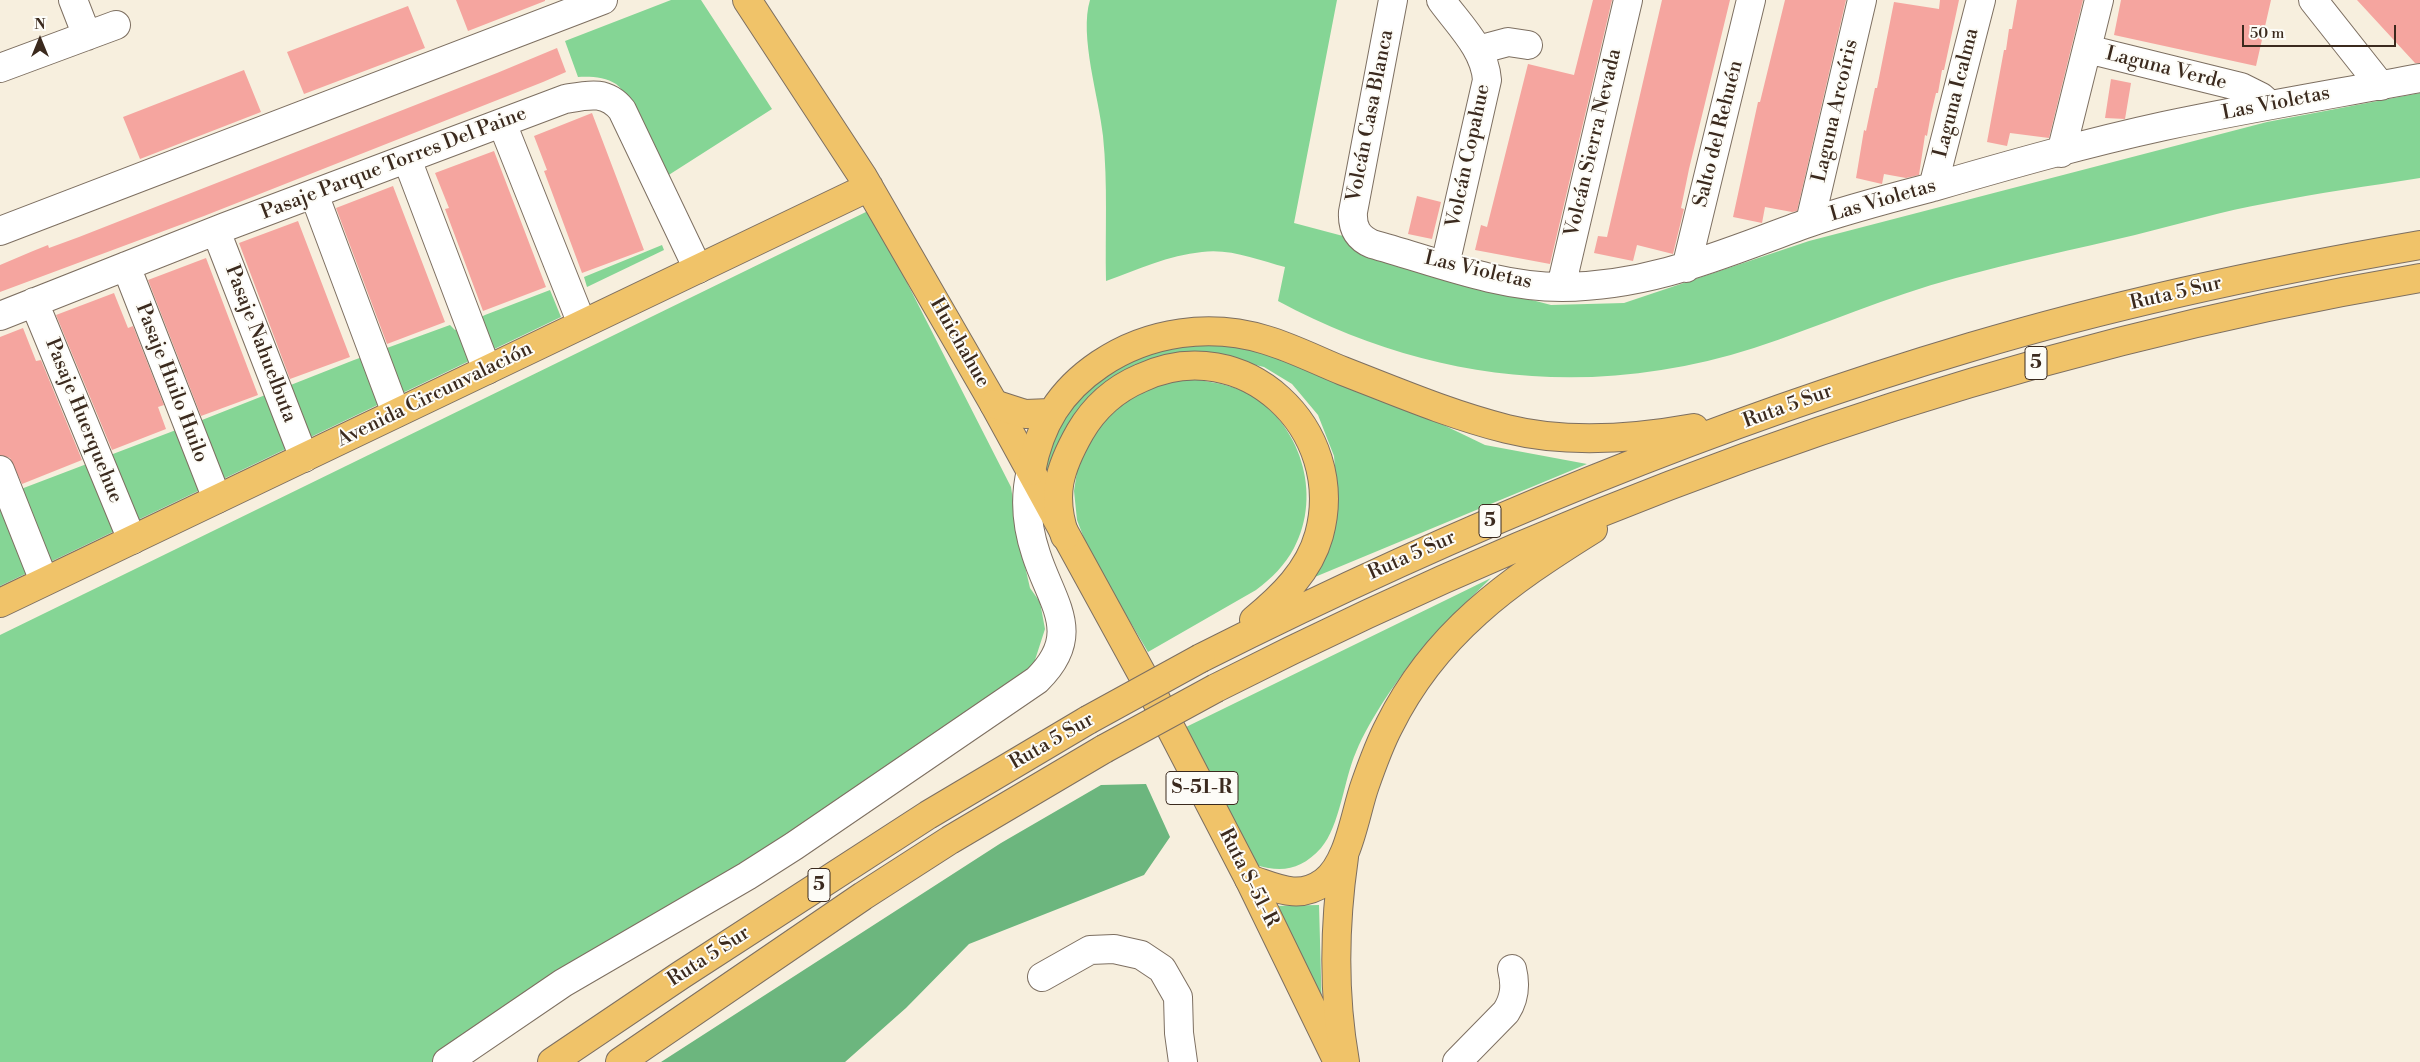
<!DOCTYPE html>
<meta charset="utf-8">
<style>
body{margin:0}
#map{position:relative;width:2420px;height:1062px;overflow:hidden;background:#f7efde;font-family:"Libre Bodoni",serif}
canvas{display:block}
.north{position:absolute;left:15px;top:15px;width:50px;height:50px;-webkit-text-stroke:4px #fdfcf7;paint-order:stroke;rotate:0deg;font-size:14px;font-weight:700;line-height:20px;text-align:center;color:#3b2a1e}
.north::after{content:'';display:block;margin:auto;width:18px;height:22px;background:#3b2a1e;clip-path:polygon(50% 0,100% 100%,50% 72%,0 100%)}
.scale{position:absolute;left:2242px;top:25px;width:154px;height:22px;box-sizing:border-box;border:2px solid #3b2a1e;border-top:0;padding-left:6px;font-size:15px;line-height:18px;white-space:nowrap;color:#3b2a1e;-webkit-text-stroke:4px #fdfcf7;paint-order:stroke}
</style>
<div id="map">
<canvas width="2420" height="1062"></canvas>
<div class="north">N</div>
<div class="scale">50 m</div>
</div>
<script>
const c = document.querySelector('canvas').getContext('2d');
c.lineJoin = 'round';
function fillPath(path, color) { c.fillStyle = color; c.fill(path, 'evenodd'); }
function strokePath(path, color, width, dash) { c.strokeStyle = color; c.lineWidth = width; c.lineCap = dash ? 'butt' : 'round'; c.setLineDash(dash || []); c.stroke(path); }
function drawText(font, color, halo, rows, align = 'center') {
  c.font = font + ' "Libre Bodoni",serif'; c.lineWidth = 4; c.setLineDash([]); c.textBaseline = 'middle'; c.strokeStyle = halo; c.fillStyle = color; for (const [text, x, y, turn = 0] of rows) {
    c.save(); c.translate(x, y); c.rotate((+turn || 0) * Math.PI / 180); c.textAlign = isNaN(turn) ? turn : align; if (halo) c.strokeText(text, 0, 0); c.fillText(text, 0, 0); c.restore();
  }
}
fillPath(new Path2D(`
 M 671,0 L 701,0 L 772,109 L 664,178 C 654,156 634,98 616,84 C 606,77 589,76 578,77 L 565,41 Z
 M 1090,0 L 1337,0 L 1294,223 L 1343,236 L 1361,255 L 1551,305 L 1624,303 L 1809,241 L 2267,122 L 2420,93 L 2420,178 C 2369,186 2318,193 2268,203 C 2223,211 2179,224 2135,235 C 2075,249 2015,262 1956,278 C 1888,296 1821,326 1754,348 C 1590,400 1429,382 1278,301 L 1285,267 C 1259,260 1229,248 1202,252 C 1169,255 1137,270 1106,281 C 1105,233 1108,184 1103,136 C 1099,97 1079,36 1090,0 Z
 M 870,210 L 1011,487 L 1019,540 L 1030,588 L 1040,602 L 1045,629 L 1026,688 L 447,1062 L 0,1062 L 0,635 Z
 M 662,245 L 664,250 L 587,287 L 584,277 Z
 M 550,290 L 561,317 L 0,586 L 0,497 L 197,422 L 354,360 L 450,325 L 455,330 L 485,315 Z
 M 1186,339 L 1268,350 L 1402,405 L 1485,445 L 1587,464 L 1310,579 L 1328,547 L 1335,524 L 1337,491 L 1334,456 L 1318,415 L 1292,384 L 1264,367 L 1226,358 L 1132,369 L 1052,481 L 1040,455 L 1054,421 L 1110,364 Z
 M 1192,379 C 1211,382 1229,384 1247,393 C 1300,422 1323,494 1294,548 C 1285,565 1272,578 1256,590 L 1148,652 L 1090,554 L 1077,520 L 1074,491 L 1078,465 L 1094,430 L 1128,397 L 1157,384 Z
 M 1491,578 C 1469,600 1444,622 1424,646 C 1401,674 1370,718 1356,752 C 1344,779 1340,826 1321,848 C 1301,870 1282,873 1256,865 L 1184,728 Z
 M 1319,905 L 1322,1013 L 1273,906 Z`), '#85d595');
fillPath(new Path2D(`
 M 1146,784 L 1170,837 L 1144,875 L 969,944 L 906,1008 L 845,1062 L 661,1062 L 1001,843 L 1101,785 Z`), '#6cb67e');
fillPath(new Path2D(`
 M 456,0 L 545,0 L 545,1 L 468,31 Z
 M 1593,0 L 1612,0 L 1550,264 L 1475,250 L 1481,225 L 1487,227 L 1528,64 L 1574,75 Z
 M 1662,0 L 1730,0 L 1689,169 L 1681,208 L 1684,209 L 1673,254 L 1637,245 L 1633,261 L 1594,253 L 1598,236 L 1607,237 Z
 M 1785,0 L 1846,0 L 1797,211 L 1792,212 L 1765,207 L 1762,223 L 1733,217 L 1758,102 L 1760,102 Z
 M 1940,0 L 1959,0 L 1944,70 L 1942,70 L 1938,93 L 1936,93 L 1931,114 L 1927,136 L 1925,135 L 1919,175 L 1906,178 L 1884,174 L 1882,184 L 1856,178 L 1864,130 L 1866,131 L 1875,88 L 1877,88 L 1894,2 L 1939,9 Z
 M 2017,0 L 2083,0 L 2049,138 L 2010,133 L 2007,146 L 1987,142 L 2004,50 L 2006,50 L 2009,29 L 2012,29 Z
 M 2121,0 L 2271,0 L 2256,66 L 2114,35 Z
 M 2357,0 L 2420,0 L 2420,63 L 2415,63 Z
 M 408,6 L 425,48 L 304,94 L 287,52 Z
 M 557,48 L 566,72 L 543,82 L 204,216 L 0,292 L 0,265 L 33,251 L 48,245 L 49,248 L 79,237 L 497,73 Z
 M 244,70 L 261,112 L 140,159 L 123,117 Z
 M 2111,79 L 2131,83 L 2125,119 L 2105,118 Z
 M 592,113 L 644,250 L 582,273 L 544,171 L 547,170 L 534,136 Z
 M 494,151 L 546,287 L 483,311 L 445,209 L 449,208 L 435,173 Z
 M 393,186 L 445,322 L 387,344 L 336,208 Z
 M 1417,196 L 1441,202 L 1432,239 L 1408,234 Z
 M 298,221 L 350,357 L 290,379 L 239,243 Z
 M 206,258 L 258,395 L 201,416 L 148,280 Z
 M 114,293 L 128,328 L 133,326 L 164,405 L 158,407 L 166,429 L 112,450 L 56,315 Z
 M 23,328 L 36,361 L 41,360 L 82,460 L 22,484 L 10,458 L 0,455 L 0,337 Z`), '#f5a59f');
const minor = new Path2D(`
 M 73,0 L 87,36
 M 1393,0 L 1353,212 C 1352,228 1358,238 1372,244 C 1434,261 1497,287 1562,287 C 1654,286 1724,253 1808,223 C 1848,209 1891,198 1933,187 C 2009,165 2086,143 2164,126 C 2249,108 2334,94 2420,78
 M 1441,0 C 1459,25 1485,49 1487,80 L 1445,265
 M 2313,0 L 2381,86
 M 2087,49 L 2241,87 L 2261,97 L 2270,105
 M 1478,50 L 1508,42 L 1528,45
 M 0,68 L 116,25
 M 502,123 L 582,324
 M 2061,153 L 2099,0
 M 407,159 L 487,370
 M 1933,187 L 1981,0
 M 314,194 L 396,413
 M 1810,222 L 1862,0
 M 0,231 L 603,0
 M 216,231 L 304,458
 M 126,266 L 217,499
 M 1686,268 L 1751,0
 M 1561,287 L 1628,0
 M 34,302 L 132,540
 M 0,316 L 225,227 L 565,99 C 588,95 606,90 622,110 L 698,269
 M 0,470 L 44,581
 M 1042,977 L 1090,950 L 1114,949 L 1141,955 L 1162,969 L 1178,997 L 1179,1033 L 1183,1062
 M 447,1062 L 563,983 L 747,876 L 794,846 L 1037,680 C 1084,634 1052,604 1036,554 C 1027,527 1024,499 1031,471
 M 1457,1062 L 1506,1012 C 1515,998 1516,985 1512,969`);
const major = new Path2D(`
 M 747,0 L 863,177 L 994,404 L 1154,696 L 1249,879 L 1338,1062
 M 0,603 L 869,187`);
const highway = new Path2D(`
 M 994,404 L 1025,414 L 1050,413
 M 1031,471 C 1040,424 1060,391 1100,364 C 1149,331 1211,323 1266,340 C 1293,348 1318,361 1343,371 C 1397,392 1451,415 1507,429 C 1567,444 1633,439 1694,428
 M 1065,536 C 1051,495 1059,469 1080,432 C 1094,408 1115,389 1141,378 C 1243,330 1348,429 1319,535 C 1309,571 1282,597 1254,620
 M 1201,658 C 1449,533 1705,426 1971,347 C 2118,303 2269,271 2420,245
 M 1216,688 C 1595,495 1999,349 2420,278
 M 1344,857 C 1334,926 1333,994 1345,1062
 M 1249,879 C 1275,887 1298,901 1324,882 C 1349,864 1355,813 1365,785 C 1372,765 1379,745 1389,726 C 1435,633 1508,582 1593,529
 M 552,1062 L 681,975 L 928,815 L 1088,720
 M 620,1062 L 863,896 L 950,840 L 1104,749`);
strokePath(minor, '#7d6f61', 30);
strokePath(major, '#7d6f61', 30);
strokePath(highway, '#7d6f61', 30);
strokePath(minor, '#fff', 28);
strokePath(major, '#f0c369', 28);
strokePath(highway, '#f0c369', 28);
const highwayBridge = new Path2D(`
 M 1088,720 L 1201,658
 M 1104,749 L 1216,688`);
strokePath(highwayBridge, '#7d6f61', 30, []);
strokePath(highwayBridge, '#f0c369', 28);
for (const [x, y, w] of [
 [2036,363,22],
 [1490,521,22],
 [1202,788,72],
 [819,885,22]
]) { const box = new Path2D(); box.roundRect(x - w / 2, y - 16.5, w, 33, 4); c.fillStyle = '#fdfcf7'; c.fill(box); strokePath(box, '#3b2a1e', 1); }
drawText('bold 19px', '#3b2a1e', null, [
 ["5",2036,363],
 ["5",1490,521],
 ["S-51-R",1202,788],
 ["5",819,885]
]);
drawText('20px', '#3b2a1e', '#fdfcf7', [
 ["Laguna Verde",2166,69,14],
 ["Laguna Icalma",1957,93,-76],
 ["Las Violetas",2276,104,-11],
 ["Laguna Arcoíris",1836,111,-77],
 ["Volcán Casa Blanca",1371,116,-79],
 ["Salto del Rehuén",1719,134,-76],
 ["Volcán Sierra Nevada",1594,143,-77],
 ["Volcán Copahue",1469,156,-78],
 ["Pasaje Parque Torres Del Paine",394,164,-21],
 ["Las Violetas",1883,201,-16],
 ["Las Violetas",1478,271,13],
 ["Ruta 5 Sur",2176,294,-13],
 ["Huichahue",959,343,60],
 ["Pasaje Nahuelbuta",260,344,69],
 ["Pasaje Huilo Huilo",171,383,69],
 ["Avenida Circunvalación",435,395,-26],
 ["Ruta 5 Sur",1788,407,-20],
 ["Pasaje Huerquehue",83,421,68],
 ["Ruta 5 Sur",1412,556,-24],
 ["Ruta 5 Sur",1052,742,-30],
 ["Ruta S-51-R",1248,878,63],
 ["Ruta 5 Sur",709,957,-33]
]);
</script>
